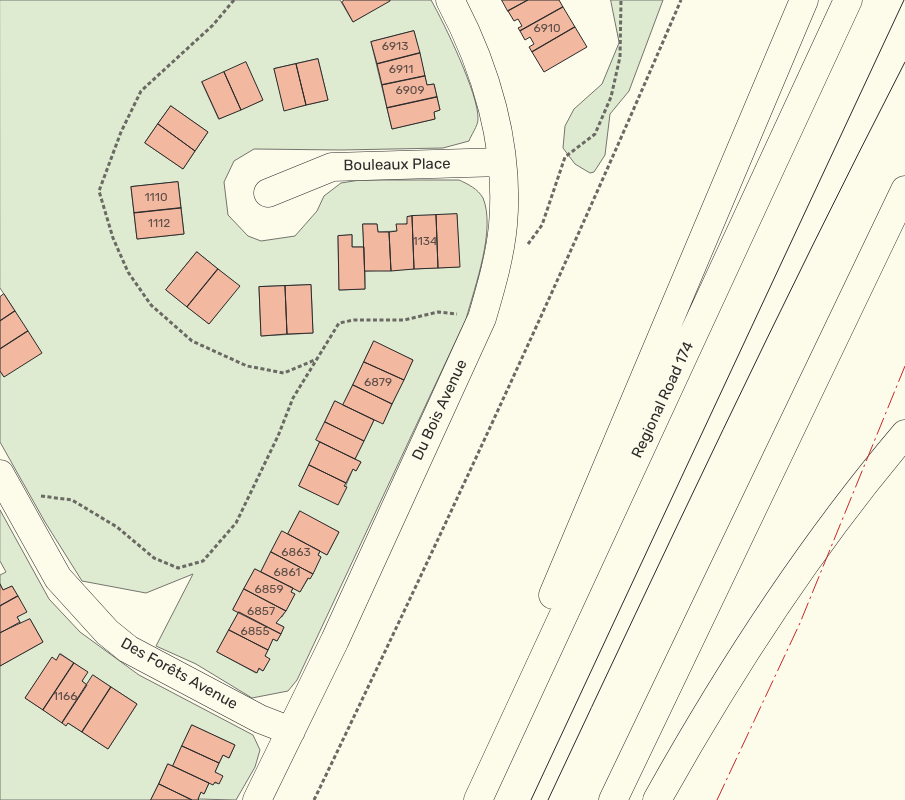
<!DOCTYPE html>
<meta charset="utf-8">
<style>
body{margin:0}
canvas{display:block;background:#fdfbea}
</style>
<canvas width="905" height="800"></canvas>
<script>
const c = document.querySelector('canvas').getContext('2d');
c.lineJoin = 'round';
function fillPath(path, color) { c.fillStyle = color; c.fill(path, 'evenodd'); }
function strokePath(path, color, width, dash) { c.strokeStyle = color; c.lineWidth = width; c.lineCap = dash ? 'butt' : 'round'; c.setLineDash(dash || []); c.stroke(path); }
function drawText(font, color, halo, rows, align = 'center') {
  c.font = font + ' Rubik,sans-serif'; c.lineWidth = 4; c.setLineDash([]); c.textBaseline = 'middle'; c.strokeStyle = halo; c.fillStyle = color; for (const [text, x, y, turn = 0] of rows) {
    c.save(); c.translate(x, y); c.rotate((+turn || 0) * Math.PI / 180); c.textAlign = isNaN(turn) ? turn : align; if (halo) c.strokeText(text, 0, 0); c.fillText(text, 0, 0); c.restore();
  }
}
const green = new Path2D(`
 M 0,0 L 340,0 L 353,22 L 390,0 L 431,0 C 444,23 479,95 478,119 C 478,126 471,135 469,141 L 443,148 L 341,150 L 254,149 L 234,161 L 224,182 L 228,215 L 248,236 L 261,241 L 295,236 L 317,211 L 324,196 L 341,183 L 360,180 L 459,180 C 468,184 478,189 483,198 C 496,229 475,286 466,319 L 297,680 L 288,691 L 252,698 L 196,664 L 156,646 L 193,574 L 146,593 L 82,581 L 45,522 L 0,442 L 0,371 L 4,377 L 15,311 L 0,288 ZM 414,31 L 427,85 L 434,84 L 440,110 L 434,112 L 435,119 L 392,129 L 371,42 ZM 318,59 L 328,100 L 285,110 L 274,69 ZM 202,82 L 263,100 L 219,119 ZM 171,106 L 208,132 L 183,169 L 145,143 ZM 178,182 L 184,234 L 137,239 L 131,187 ZM 457,215 L 459,267 L 365,271 L 365,289 L 339,290 L 338,236 L 352,235 L 352,247 L 364,247 L 363,224 L 377,224 L 378,232 L 397,231 L 397,225 L 407,224 L 408,217 ZM 197,252 L 239,286 L 209,324 L 166,290 ZM 311,285 L 313,333 L 261,336 L 259,287 ZM 374,342 L 413,360 L 383,423 L 374,420 L 355,459 L 361,462 L 356,471 L 353,469 L 338,504 L 299,486 L 320,442 L 317,440 L 335,401 L 343,405 ZM 300,512 L 339,532 L 327,555 L 320,551 L 318,555 L 321,557 L 300,592 L 293,588 L 291,592 L 295,594 L 282,617 L 280,616 L 276,623 L 284,627 L 277,641 L 273,639 L 265,656 L 269,659 L 263,671 L 259,669 L 256,673 L 217,652 L 239,612 L 233,609 L 255,569 L 261,572 L 282,532 L 288,534 Z
 M 611,0 L 663,0 L 629,91 L 610,114 L 605,155 L 594,172 L 590,173 L 575,164 L 563,148 L 565,126 L 574,109 L 602,84 L 619,43 Z
 M 0,510 L 49,599 L 80,632 L 139,675 L 253,735 L 260,750 L 255,767 L 236,800 L 198,799 L 201,792 L 204,794 L 209,783 L 219,783 L 222,776 L 215,772 L 223,755 L 229,758 L 235,745 L 192,725 L 173,766 L 168,764 L 151,800 L 0,800 L 0,666 L 43,642 L 30,619 L 21,624 L 17,617 L 26,612 L 12,586 L 3,590 L 0,584 L 0,575 L 6,572 L 0,561 ZM 61,654 L 87,672 L 82,681 L 87,685 L 94,676 L 137,704 L 108,749 L 68,723 L 66,725 L 25,698 L 52,658 L 56,660 Z`);
fillPath(green, '#deebd1');
strokePath(green, '#74746e', 1);
const building = new Path2D(`
 M 345,0 L 390,0 L 390,1 L 353,22 L 342,2 Z
 M 502,0 L 528,0 L 508,11 Z
 M 528,0 L 559,0 L 563,7 L 520,31 L 518,28 L 522,26 L 518,19 L 514,21 L 508,11 Z
 M 563,7 L 575,27 L 532,52 L 529,47 L 534,44 L 530,37 L 525,40 L 520,31 Z
 M 575,27 L 587,47 L 544,72 L 532,52 Z
 M 414,31 L 420,53 L 377,64 L 371,42 Z
 M 420,53 L 425,76 L 382,85 L 377,64 Z
 M 318,59 L 328,100 L 306,105 L 296,64 Z
 M 246,62 L 263,100 L 241,110 L 224,72 Z
 M 296,64 L 306,105 L 284,111 L 274,69 Z
 M 224,72 L 241,110 L 219,119 L 202,82 Z
 M 425,76 L 427,85 L 434,84 L 437,97 L 387,108 L 382,85 Z
 M 437,97 L 440,110 L 434,112 L 435,119 L 392,129 L 387,108 Z
 M 171,106 L 208,132 L 195,151 L 158,124 Z
 M 158,124 L 195,151 L 183,169 L 145,143 Z
 M 178,182 L 181,208 L 134,213 L 131,187 Z
 M 181,208 L 184,234 L 137,239 L 134,213 Z
 M 457,214 L 460,267 L 438,268 L 436,215 Z
 M 436,215 L 438,268 L 414,269 L 412,216 Z
 M 412,216 L 414,269 L 391,271 L 389,232 L 397,231 L 396,224 L 407,224 L 407,217 Z
 M 363,224 L 377,224 L 378,232 L 389,232 L 391,271 L 365,271 Z
 M 352,235 L 352,247 L 364,247 L 365,289 L 339,290 L 338,236 Z
 M 197,252 L 218,269 L 187,307 L 166,290 Z
 M 218,269 L 240,286 L 209,324 L 187,307 Z
 M 311,285 L 313,333 L 287,334 L 285,286 Z
 M 285,286 L 287,334 L 261,336 L 259,287 Z
 M 4,294 L 15,311 L 0,321 L 0,297 Z
 M 15,311 L 28,331 L 0,349 L 0,321 Z
 M 28,331 L 42,353 L 4,377 L 0,371 L 0,349 Z
 M 374,341 L 413,360 L 404,380 L 364,362 Z
 M 364,362 L 404,380 L 392,404 L 353,385 Z
 M 353,385 L 392,404 L 383,424 L 343,405 Z
 M 335,401 L 374,420 L 364,441 L 325,422 Z
 M 325,422 L 364,441 L 355,459 L 316,440 Z
 M 320,442 L 361,462 L 356,471 L 353,469 L 346,483 L 309,465 Z
 M 309,465 L 346,483 L 344,486 L 347,487 L 338,505 L 299,486 Z
 M 300,511 L 339,532 L 327,555 L 288,534 Z
 M 282,531 L 320,551 L 318,555 L 321,557 L 313,574 L 271,552 Z
 M 271,552 L 313,574 L 310,579 L 308,578 L 300,592 L 261,572 Z
 M 255,569 L 293,588 L 291,592 L 295,594 L 286,611 L 244,589 Z
 M 0,584 L 3,590 L 12,586 L 18,596 L 0,606 Z
 M 244,589 L 286,611 L 276,623 L 284,627 L 281,634 L 233,610 Z
 M 18,596 L 27,612 L 17,617 L 20,622 L 0,633 L 0,606 Z
 M 239,612 L 281,634 L 277,641 L 273,639 L 268,650 L 229,630 Z
 M 30,619 L 43,642 L 0,666 L 0,633 Z
 M 229,630 L 268,650 L 265,656 L 270,659 L 263,671 L 259,668 L 257,673 L 217,652 Z
 M 60,654 L 74,663 L 43,710 L 25,698 L 52,657 L 56,660 Z
 M 74,663 L 88,672 L 82,681 L 87,685 L 62,723 L 43,710 Z
 M 93,675 L 111,687 L 82,732 L 68,723 L 66,726 L 62,723 Z
 M 111,687 L 137,704 L 108,749 L 82,732 Z
 M 192,725 L 235,745 L 229,758 L 223,755 L 219,763 L 182,746 Z
 M 182,746 L 219,763 L 215,772 L 223,776 L 219,784 L 215,782 L 213,785 L 173,766 Z
 M 168,764 L 209,783 L 204,794 L 201,792 L 198,799 L 199,800 L 192,800 L 159,784 Z
 M 159,784 L 192,800 L 151,800 Z`);
fillPath(building, '#f2b8a0');
strokePath(building, '#2b2b2b', 1);
const minor = new Path2D(`
 M 268,193 L 332,167 L 502,162
 M 0,474 L 58,578 L 107,632 L 128,649 L 260,719 L 291,731
 M 257,800 L 335,640 L 482,318 C 491,287 500,257 503,225 C 510,147 486,67 450,0`);
const highway = new Path2D(`
 M 553,595 L 804,0
 M 478,800 L 848,0
 M 613,800 L 905,190
 M 657,800 C 729,671 809,547 905,434`);
strokePath(minor, '#2b2b2b', 29);
strokePath(highway, '#2b2b2b', 29);
strokePath(new Path2D(`
 M 234,0 L 213,25 L 141,91 L 121,132 L 99,191 L 113,238 L 128,272 L 151,305 L 192,341 L 247,366 L 284,373 L 317,359
 M 528,244 L 542,225 L 565,157 L 595,134 L 611,97 L 620,57 L 621,0
 M 41,496 L 72,500 L 117,527 L 154,558 L 178,568 L 203,561 L 236,523 L 278,436 L 293,398 L 339,323 L 354,320 L 404,320 L 438,312 L 457,314
 M 314,800 C 441,536 565,270 681,0`), '#6a6964', 3, [4, 2.5]);
strokePath(minor, '#fdfbea', 28);
strokePath(highway, '#fdfbea', 28);
strokePath(new Path2D(`
 M 531,800 L 904,0
 M 548,800 C 664,553 780,305 905,62`), '#2b2b2b', 1);
strokePath(new Path2D(`
 M 717,800 L 800,623 L 905,366`), '#c62828', 1, [18, 4, 2.5, 4]);
drawText('12px', '#5d4e48', null, [
 ["6910",547,29],
 ["6913",395,47],
 ["6911",401,70],
 ["6909",410,91],
 ["1110",156,198],
 ["1112",159,224],
 ["1134",425,242],
 ["6879",378,383],
 ["6863",296,553],
 ["6861",287,573],
 ["6859",269,590],
 ["6857",261,612],
 ["6855",255,632],
 ["1166",65,697]
]);
drawText('15px', '#2b2b2b', '#fdfbea', [
 ["Bouleaux Place",397,165,-1],
 ["Regional Road 174",663,400,-65],
 ["Du Bois Avenue",440,410,-65],
 ["Des Forêts Avenue",179,674,29]
]);
</script>
